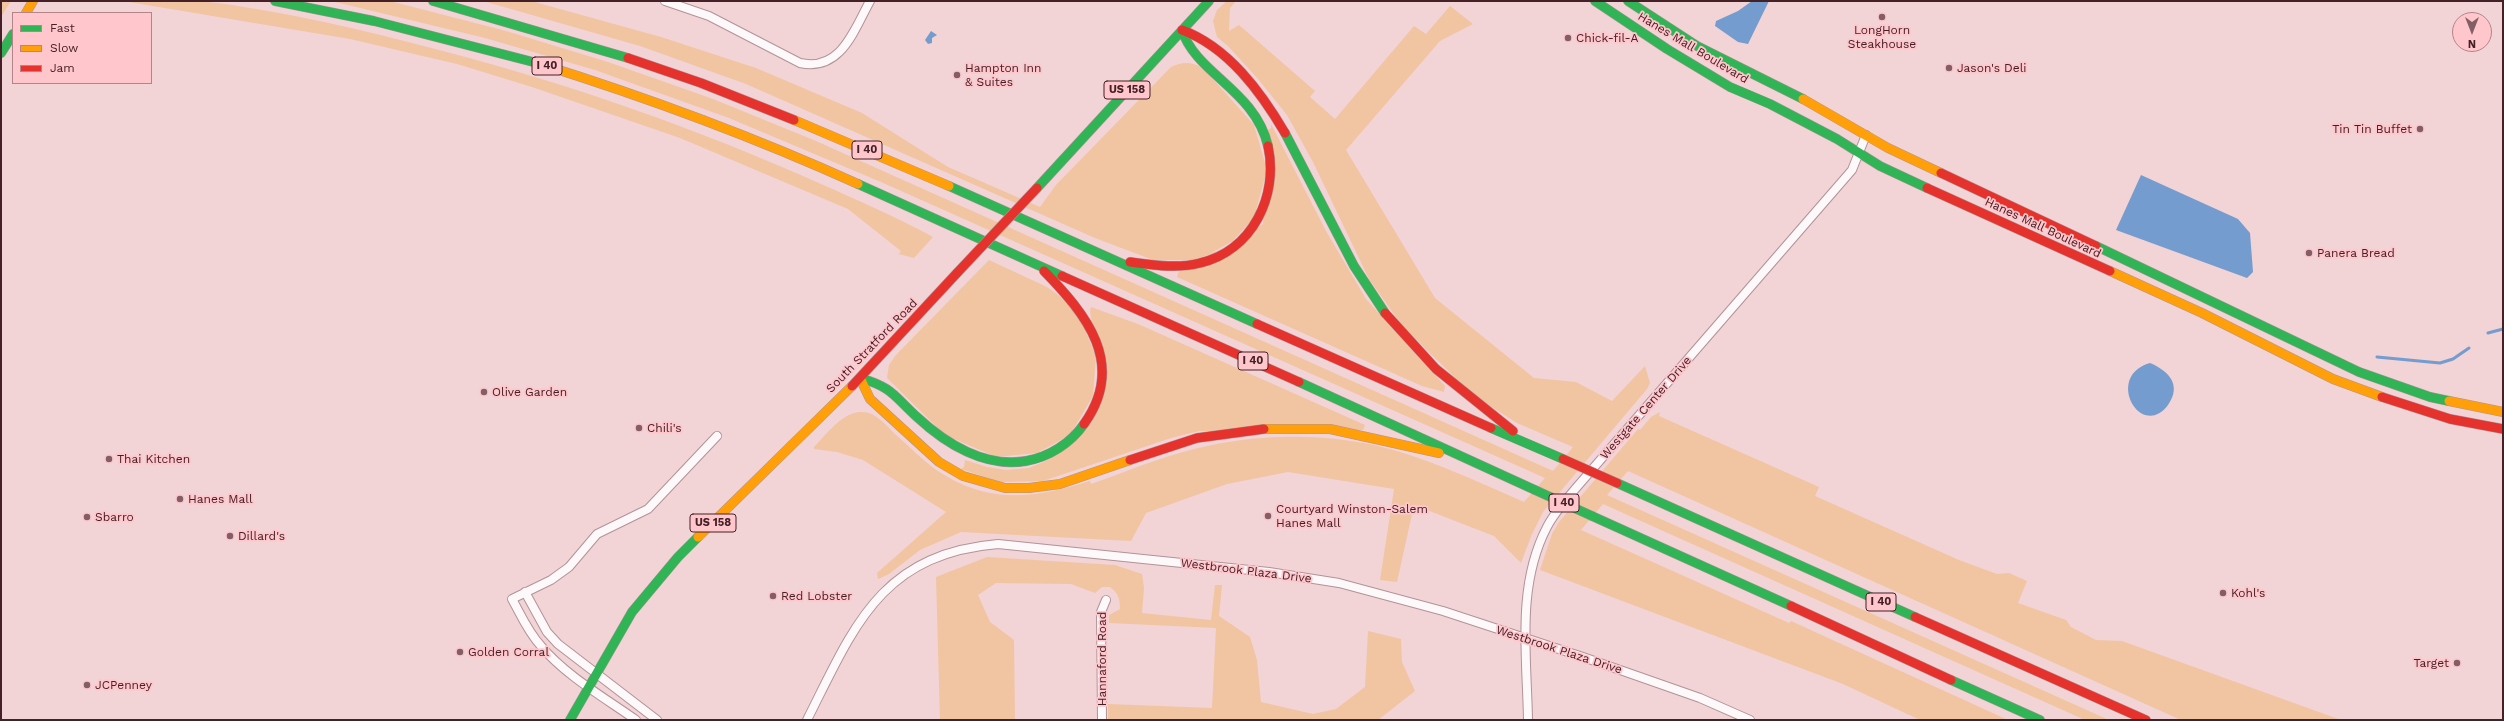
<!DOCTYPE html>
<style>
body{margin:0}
#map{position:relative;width:2504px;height:721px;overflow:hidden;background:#f2d3d6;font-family:"Work Sans",sans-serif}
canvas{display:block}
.frame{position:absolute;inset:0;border:2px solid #442126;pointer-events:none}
.legend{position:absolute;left:12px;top:12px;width:140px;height:72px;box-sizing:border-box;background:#ffc6cc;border:1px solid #b4848a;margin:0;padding:5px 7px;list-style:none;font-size:12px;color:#442126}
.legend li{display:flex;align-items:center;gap:8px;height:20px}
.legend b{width:20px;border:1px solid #b4848a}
.north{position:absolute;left:2452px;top:12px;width:40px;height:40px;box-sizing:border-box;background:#ffc6cc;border:1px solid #b4848a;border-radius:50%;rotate:180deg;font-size:11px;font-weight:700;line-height:16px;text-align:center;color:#442126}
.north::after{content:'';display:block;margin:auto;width:14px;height:18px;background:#815f64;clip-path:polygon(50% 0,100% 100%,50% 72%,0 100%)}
</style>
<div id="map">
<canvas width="2504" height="721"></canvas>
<div class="frame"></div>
<ul class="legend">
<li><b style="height:5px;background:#30b455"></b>Fast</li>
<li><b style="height:5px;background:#ff9f0a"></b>Slow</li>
<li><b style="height:5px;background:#e5322d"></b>Jam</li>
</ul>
<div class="north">N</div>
</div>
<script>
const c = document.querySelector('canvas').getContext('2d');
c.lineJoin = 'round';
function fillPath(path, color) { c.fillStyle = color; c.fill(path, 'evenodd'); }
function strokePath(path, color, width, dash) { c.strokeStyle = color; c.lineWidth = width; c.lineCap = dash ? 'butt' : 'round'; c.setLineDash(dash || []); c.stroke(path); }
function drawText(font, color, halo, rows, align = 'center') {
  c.font = font + ' "Work Sans",sans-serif'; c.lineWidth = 3.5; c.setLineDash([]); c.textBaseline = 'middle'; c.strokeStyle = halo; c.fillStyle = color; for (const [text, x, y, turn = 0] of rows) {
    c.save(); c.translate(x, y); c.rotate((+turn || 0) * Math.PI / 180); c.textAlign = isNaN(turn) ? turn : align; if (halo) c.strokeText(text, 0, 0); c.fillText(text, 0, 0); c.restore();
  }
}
fillPath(new Path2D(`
 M 1,1 L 11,1 L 1,17 Z
 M 123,1 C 148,1 175,0 200,1 C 281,10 363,30 443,51 C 573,85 698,129 821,184 C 859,201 897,217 933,237 L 914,258 L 899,254 L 901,251 L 848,209 L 680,138 L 532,87 L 457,64 L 350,39 Z
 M 331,1 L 390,1 L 506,31 L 608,62 L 713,99 L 816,141 L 1553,471 L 1573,447 L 1517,423 L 1473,395 L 1403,327 L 1369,279 L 1313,162 L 1287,115 L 1258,79 L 1228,46 L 1217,37 L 1213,21 L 1217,10 L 1227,1 L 1236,1 L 1230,8 L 1229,31 L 1239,25 L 1315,91 L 1310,97 L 1335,119 L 1414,26 L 1426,34 L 1450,6 L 1473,24 L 1440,41 L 1346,150 L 1435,298 L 1534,378 L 1576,382 L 1612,401 L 1645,366 L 1650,383 L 1647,389 L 1543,512 L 1532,534 L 1521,563 L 1494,536 L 1414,505 L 1397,582 L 1380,580 L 1394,489 L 1288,472 L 1227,484 L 1146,513 L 1131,541 L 961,532 L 920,550 L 889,574 L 878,579 L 877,573 L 946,512 L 863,460 L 837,452 L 814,449 L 814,447 C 826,435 843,411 862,412 C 876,412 887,426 896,435 C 909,446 921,459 935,469 C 987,505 1033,499 1090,481 L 1091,484 C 1131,470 1170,453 1212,445 C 1265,434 1321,434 1374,445 C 1426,457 1476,481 1524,502 L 1545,478 L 881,182 L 729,118 L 595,70 L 485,38 Z
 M 483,1 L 531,1 L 661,37 L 756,68 L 862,113 L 948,167 L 1040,207 L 1056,185 L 1171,67 C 1184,61 1191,62 1203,68 L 1254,125 L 1267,170 L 1254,218 L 1227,247 L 1195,260 L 1153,260 L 1095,238 L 746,84 L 640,46 Z
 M 1271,124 L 1326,231 L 1366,299 L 1445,386 L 1444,392 L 1422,386 L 1177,277 L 1179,271 L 1263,224 L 1268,130 L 1271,128 Z
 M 989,260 L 1047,287 L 1065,300 L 1078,314 L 1096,356 L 1093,396 L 1070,435 L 1037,453 L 996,457 L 945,435 L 887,378 L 889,365 L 896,355 Z
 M 1091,307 L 1138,324 L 1365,425 L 1363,430 L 1199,431 L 1171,438 L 1043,481 L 1000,482 L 961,469 L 964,467 L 965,460 L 987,467 L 1006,470 L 1029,468 L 1046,461 L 1104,396 L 1090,311 Z
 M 1660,412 L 1659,416 L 1819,487 L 1815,496 L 1959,560 L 1997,574 L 2009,573 L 2027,581 L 2018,603 L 2066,620 L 2071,627 L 2096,640 L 2122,641 L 2341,720 L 2181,720 L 1628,471 L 1607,495 L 2109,720 L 2085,720 L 1603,504 L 1581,530 L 1789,623 L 1791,621 L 2008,720 L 1920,720 L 1843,684 L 1540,570 L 1552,534 L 1559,522 L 1638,429 L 1640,430 L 1651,417 Z
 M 987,557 L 1115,565 L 1142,574 L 1144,588 L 1142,613 L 1211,620 L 1215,585 L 1222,585 L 1219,616 L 1250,637 L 1257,660 L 1261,702 L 1313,714 L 1336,709 L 1365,687 L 1368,631 L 1401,639 L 1402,662 L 1415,691 L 1378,720 L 1108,720 L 1108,704 L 1212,708 L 1216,628 L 1109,623 L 1109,615 L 1120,609 C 1120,598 1118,593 1110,587 L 1102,587 L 1095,593 L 1071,584 L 996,583 L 978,595 L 990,622 L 1014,640 L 1015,720 L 940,720 L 936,577 Z`), '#f1c5a2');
fillPath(new Path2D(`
 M 1752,1 L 1769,1 L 1748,44 L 1738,42 L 1715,26 L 1716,21 L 1738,11 Z
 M 931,31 L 937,35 L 932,38 L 932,43 L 928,44 L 925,40 Z
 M 2141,175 L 2238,219 L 2250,233 L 2253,272 L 2247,278 L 2116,230 Z
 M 2150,363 C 2169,371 2182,385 2168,405 C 2141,441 2104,376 2150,363 Z`), '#749cce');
strokePath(new Path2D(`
 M 2488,333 L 2503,329
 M 2377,357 L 2440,363 L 2453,359 L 2469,348`), '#749cce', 3);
const street = new Path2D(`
 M 665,1 L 709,16 L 800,63 C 841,72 854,30 870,1
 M 525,592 L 547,632 L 558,644 L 657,720
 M 636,720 C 605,698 565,675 541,646 C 528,632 521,615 512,599 L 551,580 L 569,567 L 597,534 L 648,509 L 717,436
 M 807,720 C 854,627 880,554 998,544 L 1269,572 L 1339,583 L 1443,611 L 1583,657 L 1700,698 L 1750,720
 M 1102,720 L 1101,612 L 1106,600
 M 1528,720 C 1527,656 1516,586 1547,527 C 1554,513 1566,500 1576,488 L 1852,170 L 1866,135`);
const fast = new Path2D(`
 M 275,1 L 374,21 L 537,63
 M 433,1 L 628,58
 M 1595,1 L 1667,49 L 1730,87 L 1770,104 L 1837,139 L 1880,166 L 1927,188
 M 1628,1 L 1697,46 L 1803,99
 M 1182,30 C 1196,74 1255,90 1268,146
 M 1,53 L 13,34
 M 1285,133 L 1354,266 L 1385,313
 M 858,184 L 1062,276
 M 949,186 L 1257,324
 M 1037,188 L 1209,1
 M 2096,246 L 2359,372 L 2430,397 L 2449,401
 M 860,378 C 892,387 894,396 917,417 C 946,444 985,468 1026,461 C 1049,457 1071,443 1084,424
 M 1299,382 L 1535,490
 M 1491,428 L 1563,459
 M 1617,483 L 1915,617
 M 1592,516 L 1791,606
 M 1951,680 L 2040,720
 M 570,720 L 632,612 L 678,557 L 698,537`);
const slow = new Path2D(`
 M 26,13 L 33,1
 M 537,63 C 646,97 754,137 858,184
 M 1803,99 L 1888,148 L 1941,173
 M 794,120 L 949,186
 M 2110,271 L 2202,313 L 2333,379 L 2382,397
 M 860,378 L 870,399 L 939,462 L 963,476 L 1005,488 L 1029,488 L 1060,484 L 1130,460
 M 2449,401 L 2503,412
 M 1264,429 L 1330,429 L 1439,453
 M 698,537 L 852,386`);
const jam = new Path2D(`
 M 1182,30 C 1228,47 1261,92 1285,133
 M 628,58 L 701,83 L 794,120
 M 1941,173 L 2096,246
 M 1927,188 L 2110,271
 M 1130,262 C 1153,265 1177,269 1200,263 C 1252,251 1279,196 1268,146
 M 1044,271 C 1086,314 1127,364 1084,424
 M 1062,276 L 1299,382
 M 1385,313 L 1436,369 L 1513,431
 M 1257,324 L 1491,428
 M 852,386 L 957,273
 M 2382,397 L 2450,419 L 2503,429
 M 1130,460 L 1197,438 L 1264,429
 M 1791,606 L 1951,680
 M 1915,617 L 2146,720`);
strokePath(street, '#b19398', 10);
strokePath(fast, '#b19398', 10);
strokePath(slow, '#b19398', 10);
strokePath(jam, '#b19398', 10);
strokePath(street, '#fdf8f9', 8);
strokePath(fast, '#30b455', 9);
strokePath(slow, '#ff9f0a', 9);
strokePath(jam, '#e5322d', 9);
const fastBridge = new Path2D(`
 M 1535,490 L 1592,516`);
const jamBridge = new Path2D(`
 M 957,273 L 1037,188
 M 1563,459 L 1617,483`);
strokePath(fastBridge, '#b19398', 10, []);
strokePath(jamBridge, '#b19398', 10, []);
strokePath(fastBridge, '#30b455', 9);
strokePath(jamBridge, '#e5322d', 9);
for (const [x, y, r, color] of [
 [1882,17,4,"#815f64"],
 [1568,38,4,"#815f64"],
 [1949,68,4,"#815f64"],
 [957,75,4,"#815f64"],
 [2420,129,4,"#815f64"],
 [2309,253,4,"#815f64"],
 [484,392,4,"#815f64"],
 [639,428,4,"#815f64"],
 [109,459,4,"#815f64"],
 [180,499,4,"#815f64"],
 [1268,516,4,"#815f64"],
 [87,517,4,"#815f64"],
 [230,536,4,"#815f64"],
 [2223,593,4,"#815f64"],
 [773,596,4,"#815f64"],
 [460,652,4,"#815f64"],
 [2457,663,4,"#815f64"],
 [87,685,4,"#815f64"]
]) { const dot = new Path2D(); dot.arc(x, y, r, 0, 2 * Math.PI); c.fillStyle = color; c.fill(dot); strokePath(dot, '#ffc6cc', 1.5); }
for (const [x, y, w] of [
 [547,66,30],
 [1127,90,46],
 [867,150,30],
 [1253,361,30],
 [1564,503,30],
 [713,523,46],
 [1881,602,30]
]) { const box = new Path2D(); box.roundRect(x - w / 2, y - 9, w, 18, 3); c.fillStyle = '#ffc6cc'; c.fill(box); strokePath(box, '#442126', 1); }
drawText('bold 11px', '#442126', null, [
 ["I 40",547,66],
 ["US 158",1127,90],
 ["I 40",867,150],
 ["I 40",1253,361],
 ["I 40",1564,503],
 ["US 158",713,523],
 ["I 40",1881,602]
]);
drawText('12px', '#442126', '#ffc6cc', [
 ["LongHorn",1882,30,"center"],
 ["Steakhouse",1882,44,"center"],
 ["Chick-fil-A",1576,38],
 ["Hampton Inn",965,68],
 ["& Suites",965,82],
 ["Jason's Deli",1957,68],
 ["Tin Tin Buffet",2412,129,"right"],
 ["Panera Bread",2317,253],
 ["Olive Garden",492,392],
 ["Chili's",647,428],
 ["Thai Kitchen",117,459],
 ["Hanes Mall",188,499],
 ["Courtyard Winston-Salem",1276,509],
 ["Hanes Mall",1276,523],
 ["Sbarro",95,517],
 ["Dillard's",238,536],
 ["Kohl's",2231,593],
 ["Red Lobster",781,596],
 ["Golden Corral",468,652],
 ["Target",2449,663,"right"],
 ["JCPenney",95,685]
], 'left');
drawText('12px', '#442126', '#ffc6cc', [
 ["Hanes Mall Boulevard",1693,48,31],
 ["Hanes Mall Boulevard",2043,228,25],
 ["South Stratford Road",872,346,-46],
 ["Westgate Center Drive",1646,408,-49],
 ["Westbrook Plaza Drive",1246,571,7],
 ["Westbrook Plaza Drive",1559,650,18],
 ["Hannaford Road",1102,659,-90]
]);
</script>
